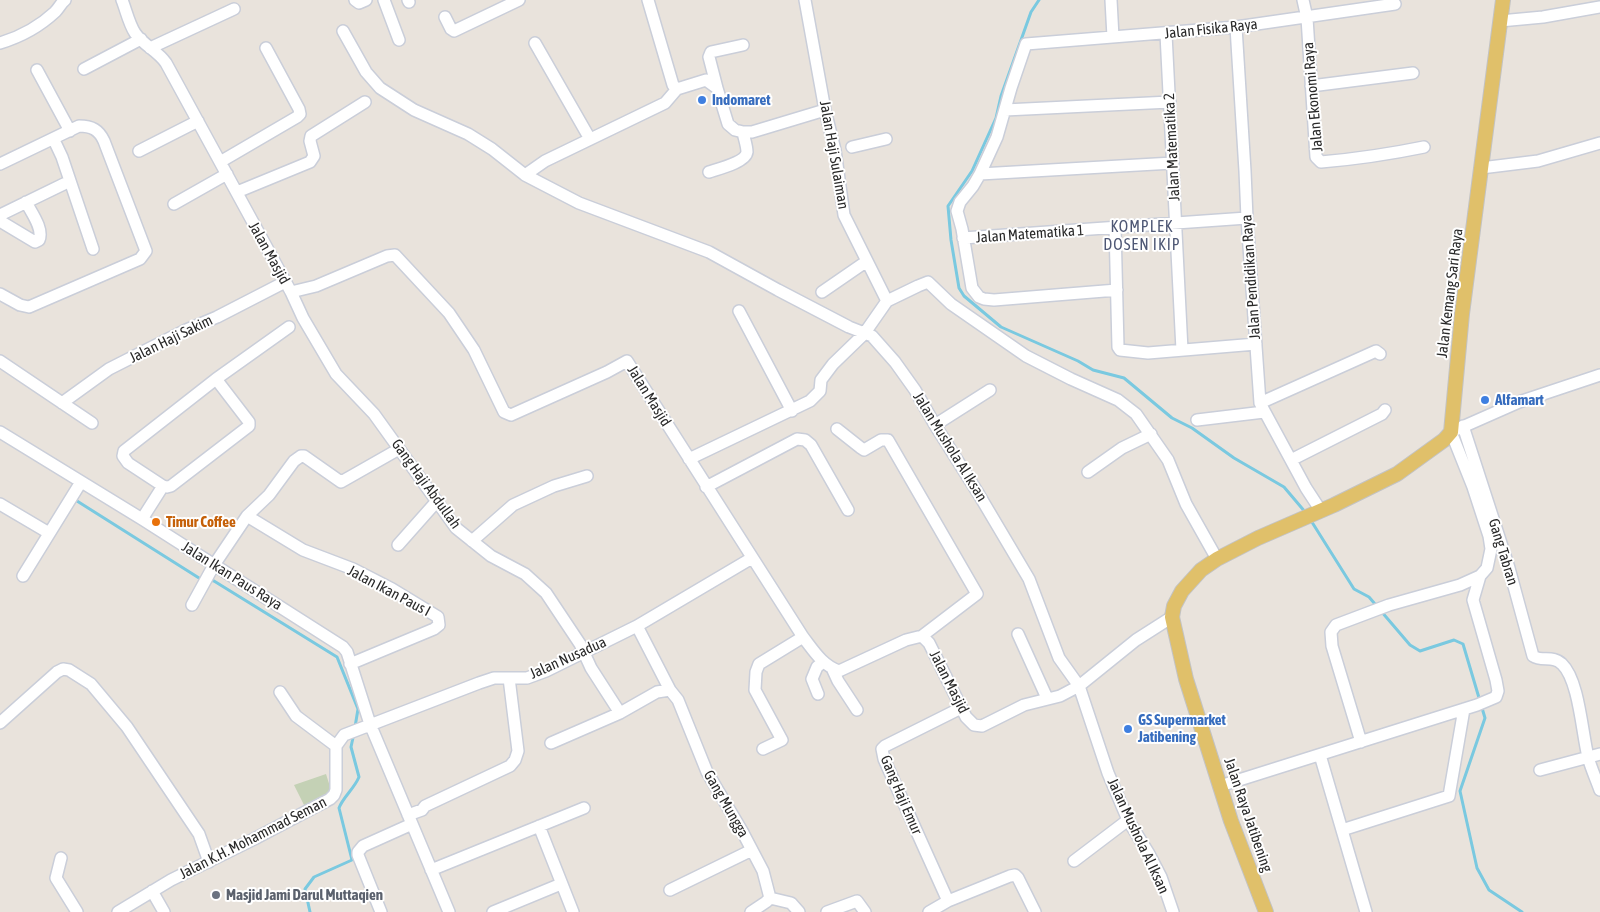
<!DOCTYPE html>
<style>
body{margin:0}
canvas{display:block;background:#e9e3dc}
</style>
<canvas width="1600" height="912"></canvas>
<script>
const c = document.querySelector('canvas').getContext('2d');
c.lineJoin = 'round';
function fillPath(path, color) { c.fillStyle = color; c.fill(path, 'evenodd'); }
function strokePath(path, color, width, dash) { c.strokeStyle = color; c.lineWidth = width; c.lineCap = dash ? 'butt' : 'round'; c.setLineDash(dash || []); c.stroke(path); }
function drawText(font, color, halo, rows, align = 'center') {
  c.font = font + ' "Asap Condensed",sans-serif'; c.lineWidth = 4; c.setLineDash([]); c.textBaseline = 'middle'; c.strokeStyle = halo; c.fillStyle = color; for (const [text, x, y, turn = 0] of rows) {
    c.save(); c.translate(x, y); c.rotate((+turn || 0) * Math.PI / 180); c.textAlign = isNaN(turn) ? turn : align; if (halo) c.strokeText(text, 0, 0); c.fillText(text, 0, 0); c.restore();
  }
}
fillPath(new Path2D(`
 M 326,774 L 331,790 L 328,795 L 305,807 L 294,785 Z`), '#c4d1b5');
strokePath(new Path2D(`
 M 1039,0 L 1031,12 L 1001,96 L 996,118 L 972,171 L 948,206 L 951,240 L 959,288 L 964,296 L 1001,327 L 1078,361 L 1093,370 L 1124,378 L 1172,418 L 1192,428 L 1234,458 L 1284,487 L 1306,513
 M 77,501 L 199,578 L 204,579
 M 1310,519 L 1354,589 L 1369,597 L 1410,645 L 1420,651 L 1454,640 L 1463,644 L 1485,718 L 1460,791 L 1477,868 L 1489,890 L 1522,912
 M 210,580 L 214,581 L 337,657 L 358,709 L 355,727
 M 310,912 L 305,889 L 314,877 L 352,860 L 339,808 C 343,797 354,789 359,777 L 351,747 L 354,733`), '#7ac9e0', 3);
const minor = new Path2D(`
 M 122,0 C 126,10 129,24 135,33 C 143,45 158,51 166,63 L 291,292 L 316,286 L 387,256 L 395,255 L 449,313 L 474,350 L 504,412 L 511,415 L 607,372 L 627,361 L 803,637 C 814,651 822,665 839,671 L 906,640 L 922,636 L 929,643 L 966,717 L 974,725 L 982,726 L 1024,705 L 1060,696 L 1079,686 L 1136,640 L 1172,617
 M 355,0 L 359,3 L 366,0
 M 384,0 L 399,40
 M 408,0 L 409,2
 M 648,0 L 673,85 L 677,89
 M 805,0 L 825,110 L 835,150 L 844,215 L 887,301
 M 1111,0 L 1113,37
 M 1303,0 L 1307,18 L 1316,157 L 1321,162 C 1356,159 1390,154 1424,147
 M 445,17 L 451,29 L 454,31 L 519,0
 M 1500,21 L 1543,17 L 1600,7
 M 1236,27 L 1245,171 L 1247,218 L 1260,403 L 1306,488 L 1321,511
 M 343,31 L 366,72 L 380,88 L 414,110 L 468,134 L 492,149 L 525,175 L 545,161 L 665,103 L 677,89 L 706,80 L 717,88 L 728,124 L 735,130 L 743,132 L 752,132 L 825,110
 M 1166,34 L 1182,350
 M 0,43 C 20,37 40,26 55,12 C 59,8 61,3 65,0
 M 535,43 L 590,139
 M 150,48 L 234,9
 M 84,69 L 141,39
 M 37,70 L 70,131
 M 1311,86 L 1413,73
 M 717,88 L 709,57 L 711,52 L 743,45
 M 1005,110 L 1170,102
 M 54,140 L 62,157 L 93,249
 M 852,147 L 886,139
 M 139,151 L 198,121
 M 220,162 L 297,117 L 300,114 L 299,109 L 266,48
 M 0,164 L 79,126 C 92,126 99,130 104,141 L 146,251 L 140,259 L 29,307 L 20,305 L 0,294
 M 1481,168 L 1538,161 L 1600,143
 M 709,172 C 718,169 746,162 747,152 C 747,146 744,138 743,132
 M 980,174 L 1173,163
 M 525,175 L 579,203 L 709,252 L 778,290 L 849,327 L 872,336 L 895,362 L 915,390 L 935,425 L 978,493 L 1029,579 L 1059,658 L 1079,686 L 1108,773 L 1128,820 L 1149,854 L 1161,877 L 1173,912
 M 237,192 L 310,162 L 314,156 L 310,141 L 311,136 L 365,102
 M 174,204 L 227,174
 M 0,215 L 70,181
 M 0,221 L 35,242 L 39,240 C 44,229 31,212 26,202
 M 1115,227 L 1118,347 L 1120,350 L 1148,353 L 1256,344
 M 963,238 L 1247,218
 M 1117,290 L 994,300 L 984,299 L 979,297 L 972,288 L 962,229 L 957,211 L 960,202 L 973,186 L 980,174 L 997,137 L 1011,88 L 1026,44 L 1236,27 L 1395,4
 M 291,292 L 303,318 L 336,374 L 374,414 L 456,528 L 491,556 L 525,574 L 546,593 L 580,644 L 591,668 L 620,713
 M 822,292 L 867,261
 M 739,311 L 792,411
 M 0,361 L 92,423
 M 216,379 L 249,422 L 249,426 L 171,486 L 167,487 L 163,486 L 128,463 L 123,456 L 124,451 L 216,379 L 289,327
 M 62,403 L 109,369 L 186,330 L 217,317 L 285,282
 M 1260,403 L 1376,351 L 1380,354
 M 1197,420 L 1264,412
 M 935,425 L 990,390
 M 1463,426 L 1509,568 L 1533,656 C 1542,662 1553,655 1562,664 C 1579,680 1582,733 1588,757 C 1591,768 1596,779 1600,790
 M 837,429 L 861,448 L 864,450 L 881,440 L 888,440 L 977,594 L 922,636
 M 0,432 L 142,519 L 343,647 L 347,652 L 370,724 L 449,912
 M 689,459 L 810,401 L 820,391 L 821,380 L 833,364 L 864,334 L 887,301 L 918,286 L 928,282 L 951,304 L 1026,356 L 1071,379 L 1118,400 L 1136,414 L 1168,460 L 1186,504 L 1217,559
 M 1291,460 L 1382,414 L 1385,410
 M 1088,472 L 1122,448 L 1151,434
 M 706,487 L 797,439 L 805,440 L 811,445 L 848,510
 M 0,504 L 49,533
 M 247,516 L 303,550 L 353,569 L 392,589 L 438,617 L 439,625 L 434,629 L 350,664
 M 142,519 L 163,486
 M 472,541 L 513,505 L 554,486 L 587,476
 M 398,545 L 437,501
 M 23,576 L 81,482
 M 192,605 L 214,565 L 247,516 L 269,495 L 294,461 L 301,456 L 304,456 L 341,482 L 399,449
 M 637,626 L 670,690 L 678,700 L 707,772 L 742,831 L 763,871 L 770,898
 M 1018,634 L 1047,698
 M 832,668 L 838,681 L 857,710
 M 280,692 L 296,716 L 336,746
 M 818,694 L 812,679 L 817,667 L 823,662
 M 0,723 L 57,672 L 63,669 L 69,670 L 91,684 L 127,727 L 199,834 L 209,862
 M 1361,742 L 1332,646 L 1331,632 L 1336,625 L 1389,605 L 1460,585 L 1480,576
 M 551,743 L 620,713 L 657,692 L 670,690
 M 763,749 L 782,740 L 755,690 L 756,672 L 759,664 L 803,637
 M 1320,755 L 1366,912
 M 1540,770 L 1600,754
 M 1220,786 L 1477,705 L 1496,697 L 1498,691 L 1496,680 L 1473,600 L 1480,576 L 1487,568 L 1491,549 L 1489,536 L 1473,487 L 1451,432 L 1519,402 L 1600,375
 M 408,815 L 422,810 L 425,806 L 510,766 L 515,760 L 518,751 L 509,678
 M 539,826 L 573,912
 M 1342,830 L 1449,796 L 1464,709
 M 61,858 L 56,878 L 77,912
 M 1074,861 L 1128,820
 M 431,870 L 584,808
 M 670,890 L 752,850
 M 152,891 L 164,912
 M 770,898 L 791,903 L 799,912
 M 948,901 L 1010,876 L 1015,875 L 1018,878 L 1035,912
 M 118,912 L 171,880 L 254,839 L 330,799 L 334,795 L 336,790 L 336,746 L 344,735 L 479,683 L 494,678 L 527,678 L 546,671 L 637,626 L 752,558
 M 381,912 L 358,855 L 358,852 L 363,846 L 412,824
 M 493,912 L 561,884
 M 751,912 L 766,902 L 770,898
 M 827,912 L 857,901 L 865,912
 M 929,912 L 948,901 L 884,759 L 882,749 L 885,746 L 961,708`);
const major = new Path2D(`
 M 1266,912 L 1231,821 L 1186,679 L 1172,617 L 1174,606 L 1182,591 L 1201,570 L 1217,559 L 1258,538 L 1334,505 L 1397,474 L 1444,440 L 1451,432 L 1462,314 L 1503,0`);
strokePath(minor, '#caced9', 14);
strokePath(major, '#c3c3c3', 16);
strokePath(minor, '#fff', 11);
strokePath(major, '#e0c06a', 14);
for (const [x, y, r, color] of [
 [702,100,5,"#3f7fe0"],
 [1485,400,5,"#3f7fe0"],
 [156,522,5,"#e8710a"],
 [1128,729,5,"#3f7fe0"],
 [216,895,5,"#6b7280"]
]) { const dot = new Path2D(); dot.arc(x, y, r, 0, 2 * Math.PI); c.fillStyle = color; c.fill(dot); strokePath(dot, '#fff', 2); }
drawText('15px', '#292929', '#fff', [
 ["Jalan Fisika Raya",1211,29,-6],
 ["Jalan Ekonomi Raya",1313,97,-95],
 ["Jalan Matematika 2",1172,147,-93],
 ["Jalan Haji Sulaiman",834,155,80],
 ["Jalan Matematika 1",1030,234,-4],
 ["Jalan Masjid",269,253,61],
 ["Jalan Pendidikan Raya",1251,277,-94],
 ["Jalan Kemang Sari Raya",1450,293,-83],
 ["Jalan Haji Sakim",171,339,-26],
 ["Jalan Masjid",649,396,58],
 ["Jalan Mushola Al Iksan",950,447,58],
 ["Gang Haji Abdullah",426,484,54],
 ["Gang Tabran",1503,552,73],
 ["Jalan Ikan Paus Raya",232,576,32],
 ["Jalan Ikan Paus I",389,591,28],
 ["Jalan Nusadua",568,658,-24],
 ["Jalan Masjid",949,682,63],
 ["Gang Haji Emur",901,795,67],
 ["Gang Mungga",726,804,60],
 ["Jalan Raya Jatibening",1248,815,71],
 ["Jalan Mushola Al Iksan",1138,836,65],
 ["Jalan K.H. Mohammad Seman",253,838,-27]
]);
drawText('bold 15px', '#366cbe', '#fff', [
 ["Indomaret",712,100],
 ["Alfamart",1495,400],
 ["GS Supermarket",1138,720],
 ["Jatibening",1138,737]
], 'left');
drawText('bold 15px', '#c56008', '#fff', [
 ["Timur Coffee",166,522]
], 'left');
drawText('bold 15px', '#5b616d', '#fff', [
 ["Masjid Jami Darul Muttaqien",226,895]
], 'left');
c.letterSpacing = '1px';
drawText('16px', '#4e5774', '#fff', [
 ["KOMPLEK",1142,227],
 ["DOSEN IKIP",1142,245]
]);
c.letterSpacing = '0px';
</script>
